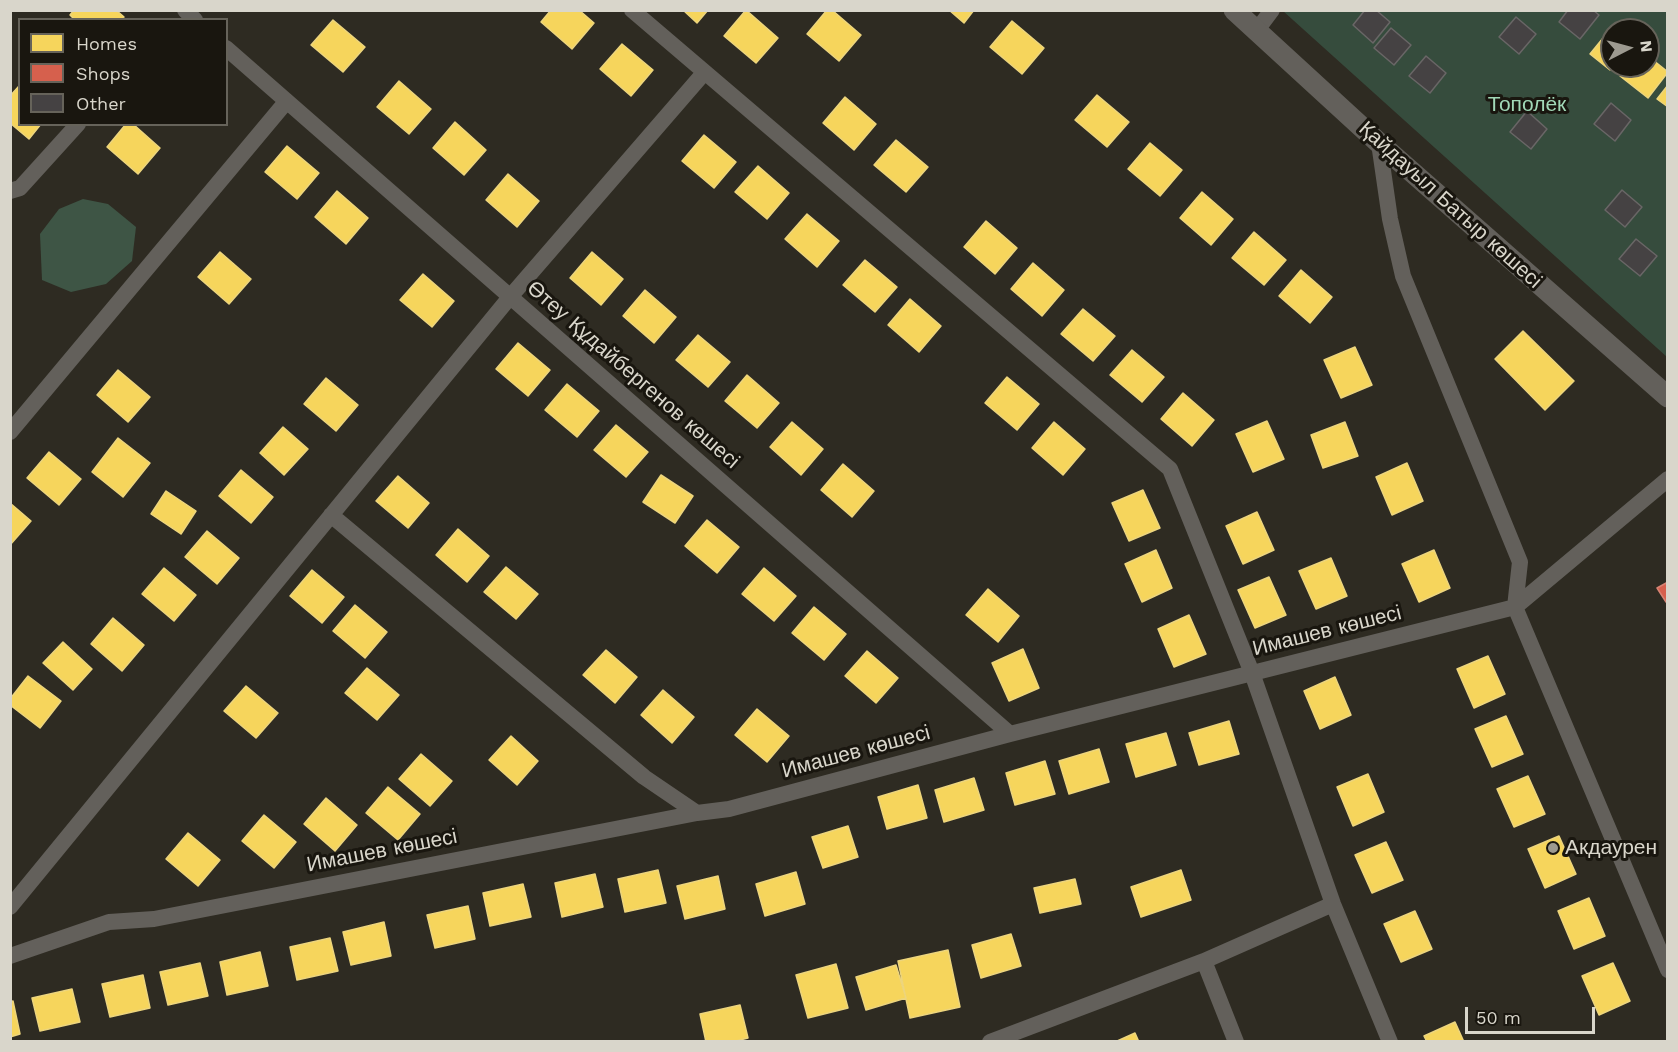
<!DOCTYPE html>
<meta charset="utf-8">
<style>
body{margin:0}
#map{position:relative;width:1678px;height:1052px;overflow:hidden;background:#2e2b22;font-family:"Work Sans",sans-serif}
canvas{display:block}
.frame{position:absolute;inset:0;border:12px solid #d9d6cb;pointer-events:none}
.legend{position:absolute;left:18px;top:18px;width:210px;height:108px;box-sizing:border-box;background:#19160f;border:2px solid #66635a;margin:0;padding:8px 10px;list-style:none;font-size:18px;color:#d9d6cb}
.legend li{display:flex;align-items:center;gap:12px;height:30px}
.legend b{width:30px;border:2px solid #66635a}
.north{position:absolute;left:1600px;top:18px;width:60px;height:60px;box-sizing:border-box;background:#19160f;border:2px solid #66635a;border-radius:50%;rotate:84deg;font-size:16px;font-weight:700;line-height:24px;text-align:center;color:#d9d6cb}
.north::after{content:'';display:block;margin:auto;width:21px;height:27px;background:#9d9a90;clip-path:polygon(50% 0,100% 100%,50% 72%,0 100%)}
.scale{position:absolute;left:1465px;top:1007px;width:130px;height:27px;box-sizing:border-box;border:3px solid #d9d6cb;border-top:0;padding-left:8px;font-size:18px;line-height:21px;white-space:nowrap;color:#d9d6cb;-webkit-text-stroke:4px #19160f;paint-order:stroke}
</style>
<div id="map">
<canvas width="1678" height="1052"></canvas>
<div class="frame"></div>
<ul class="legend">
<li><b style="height:16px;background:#f6d55c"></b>Homes</li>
<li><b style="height:16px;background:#d6604d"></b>Shops</li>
<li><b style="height:16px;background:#454243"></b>Other</li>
</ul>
<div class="north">N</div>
<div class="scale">50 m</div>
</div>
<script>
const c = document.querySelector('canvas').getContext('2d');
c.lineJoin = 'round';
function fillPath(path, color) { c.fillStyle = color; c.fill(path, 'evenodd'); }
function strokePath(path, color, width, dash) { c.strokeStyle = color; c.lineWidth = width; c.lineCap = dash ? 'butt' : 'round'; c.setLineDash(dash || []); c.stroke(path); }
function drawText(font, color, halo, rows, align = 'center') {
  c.font = font + ' "Work Sans",sans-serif'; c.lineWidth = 6; c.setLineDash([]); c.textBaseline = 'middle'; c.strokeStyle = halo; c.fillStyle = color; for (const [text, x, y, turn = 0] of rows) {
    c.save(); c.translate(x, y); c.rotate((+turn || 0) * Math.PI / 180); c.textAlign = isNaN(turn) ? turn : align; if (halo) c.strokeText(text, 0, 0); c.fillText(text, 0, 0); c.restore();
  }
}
fillPath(new Path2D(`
 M 1283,11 L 1667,11 L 1667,357 ZM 1612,30 L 1648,30 L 1648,66 L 1612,66 Z`), '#364c3d');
fillPath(new Path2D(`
 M 83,199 L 108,204 L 136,227 L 132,261 L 106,284 L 71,292 L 42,280 L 40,234 L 59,209 Z`), '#3e5545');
const homes = new Path2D(`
 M 74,10 L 116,10 L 124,17 L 121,20 L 75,20 L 70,15 Z
 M 551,10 L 579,10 L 594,23 L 572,49 L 541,22 Z
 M 683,10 L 708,10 L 697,23 Z
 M 746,10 L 778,38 L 756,63 L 724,36 Z
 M 827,10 L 832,10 L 861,35 L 839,61 L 807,34 Z
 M 949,10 L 974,10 L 964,23 Z
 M 333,20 L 365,47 L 343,72 L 311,45 Z
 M 1012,21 L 1044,48 L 1022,74 L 990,47 Z
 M 1612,27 L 1616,30 L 1612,30 L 1614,66 L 1610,70 L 1590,54 Z
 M 622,44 L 653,70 L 631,96 L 600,69 Z
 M 1648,56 L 1668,72 L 1648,98 L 1620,76 L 1628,66 L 1648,66 Z
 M 399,81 L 431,109 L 409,134 L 377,107 Z
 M 1668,85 L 1668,107 L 1657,99 Z
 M 19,86 L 20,124 L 41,124 L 29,139 L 10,123 L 10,96 Z
 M 1097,95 L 1129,122 L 1107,147 L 1075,120 Z
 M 845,97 L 876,124 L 854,150 L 823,123 Z
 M 455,122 L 486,150 L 464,175 L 433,148 Z
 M 126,124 L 133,124 L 160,148 L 138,174 L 107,147 Z
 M 704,135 L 736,162 L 714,188 L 682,161 Z
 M 896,140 L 928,167 L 906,192 L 874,165 Z
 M 1150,143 L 1182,170 L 1160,196 L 1128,169 Z
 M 287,146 L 319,173 L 297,199 L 265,172 Z
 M 758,166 L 789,193 L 767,219 L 735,192 Z
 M 508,174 L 539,201 L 517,227 L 486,200 Z
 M 337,191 L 368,218 L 346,244 L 315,217 Z
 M 1202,192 L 1233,219 L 1211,245 L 1180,218 Z
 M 807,214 L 839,241 L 817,267 L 785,239 Z
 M 986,221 L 1017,248 L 995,274 L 964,247 Z
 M 1254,232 L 1286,260 L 1264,285 L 1232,258 Z
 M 220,252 L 251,279 L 229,304 L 198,277 Z
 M 592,252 L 623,279 L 601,305 L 570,278 Z
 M 865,260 L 897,287 L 875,312 L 843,285 Z
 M 1033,263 L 1064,290 L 1042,316 L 1011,289 Z
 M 1301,270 L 1332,297 L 1310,323 L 1279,296 Z
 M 423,274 L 454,301 L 432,327 L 400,300 Z
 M 645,290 L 676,317 L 654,343 L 623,316 Z
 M 910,299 L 941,326 L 919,352 L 888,325 Z
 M 1083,309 L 1115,336 L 1093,361 L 1061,334 Z
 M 1523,331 L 1574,381 L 1545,410 L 1495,359 Z
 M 698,335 L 730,362 L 708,387 L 676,360 Z
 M 518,343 L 550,370 L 528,396 L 496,369 Z
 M 1355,347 L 1372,385 L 1341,398 L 1324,360 Z
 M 1132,350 L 1164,377 L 1142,402 L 1110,375 Z
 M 118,370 L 150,397 L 128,422 L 97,395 Z
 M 747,375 L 779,403 L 757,428 L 725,401 Z
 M 1007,377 L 1039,404 L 1017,430 L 985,403 Z
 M 326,378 L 358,405 L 336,431 L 304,404 Z
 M 567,384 L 599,411 L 577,437 L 545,410 Z
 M 1183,393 L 1214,420 L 1192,446 L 1161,419 Z
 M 1267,421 L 1284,459 L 1253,472 L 1236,434 Z
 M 792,422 L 823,449 L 801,475 L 770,447 Z
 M 1054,422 L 1085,449 L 1063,475 L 1032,448 Z
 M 1345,422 L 1358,456 L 1323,468 L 1311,435 Z
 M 616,425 L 648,452 L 626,477 L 594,450 Z
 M 283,427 L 308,449 L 284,475 L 260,453 Z
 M 118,438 L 150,463 L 123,497 L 92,472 Z
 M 49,452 L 81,479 L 59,505 L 27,478 Z
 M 1407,463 L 1423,501 L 1392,515 L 1376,477 Z
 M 843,464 L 874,491 L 852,517 L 821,490 Z
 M 241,470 L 273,497 L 251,523 L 219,496 Z
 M 661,475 L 693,496 L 675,523 L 643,502 Z
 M 398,476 L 429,503 L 408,528 L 376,501 Z
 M 1143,490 L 1160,528 L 1129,541 L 1112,503 Z
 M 166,491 L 196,511 L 181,534 L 151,514 Z
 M 10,503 L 31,521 L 10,545 Z
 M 1257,512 L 1274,550 L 1243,564 L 1226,526 Z
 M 707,520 L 739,547 L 717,573 L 685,546 Z
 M 458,529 L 489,556 L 467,582 L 436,555 Z
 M 207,531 L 239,558 L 217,584 L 185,557 Z
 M 1156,550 L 1172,588 L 1142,602 L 1125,564 Z
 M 1434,550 L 1450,588 L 1419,602 L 1402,564 Z
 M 1331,558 L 1347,596 L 1316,609 L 1299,571 Z
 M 506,567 L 538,594 L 516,619 L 484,592 Z
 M 164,568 L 196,595 L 174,621 L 142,594 Z
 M 764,568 L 796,596 L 774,621 L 742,594 Z
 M 312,570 L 344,597 L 322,623 L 290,596 Z
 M 1269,577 L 1286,615 L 1255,628 L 1238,590 Z
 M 988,589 L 1019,616 L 998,642 L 966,615 Z
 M 355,605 L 387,632 L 365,658 L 333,631 Z
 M 814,607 L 846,634 L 824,660 L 792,633 Z
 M 1189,615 L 1206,654 L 1174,667 L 1158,629 Z
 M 113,618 L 144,645 L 122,671 L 91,644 Z
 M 63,642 L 92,669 L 73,690 L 43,663 Z
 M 1023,649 L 1039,688 L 1009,701 L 992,663 Z
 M 606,650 L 637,677 L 615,703 L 583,675 Z
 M 867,651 L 898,678 L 876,703 L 845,676 Z
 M 1488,656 L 1505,694 L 1474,708 L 1457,669 Z
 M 367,668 L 399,695 L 377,720 L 345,693 Z
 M 28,676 L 61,701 L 40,728 L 10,705 L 10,699 Z
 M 1335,677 L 1351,715 L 1320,729 L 1304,691 Z
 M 246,686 L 278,713 L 256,738 L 224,711 Z
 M 663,690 L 694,717 L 672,743 L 641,715 Z
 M 757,709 L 789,736 L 767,762 L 735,735 Z
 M 1506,716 L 1523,754 L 1492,767 L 1475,729 Z
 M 1229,721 L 1239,754 L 1199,765 L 1189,733 Z
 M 1166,733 L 1176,765 L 1136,777 L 1126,744 Z
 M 511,736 L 538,761 L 517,785 L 489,760 Z
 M 1099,749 L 1109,782 L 1069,794 L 1059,761 Z
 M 421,754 L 452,781 L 430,806 L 399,779 Z
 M 1045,761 L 1055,794 L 1015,805 L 1006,773 Z
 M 1368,774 L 1384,812 L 1353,826 L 1337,787 Z
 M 1528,776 L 1545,814 L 1514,827 L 1497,789 Z
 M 974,778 L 984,810 L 944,822 L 935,790 Z
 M 918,785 L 927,818 L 887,829 L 878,797 Z
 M 388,787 L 420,814 L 398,840 L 366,813 Z
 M 326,798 L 357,825 L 335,851 L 304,824 Z
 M 264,815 L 296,842 L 274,868 L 242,841 Z
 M 848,826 L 858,857 L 823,868 L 812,837 Z
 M 188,833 L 220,860 L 198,886 L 166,859 Z
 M 1559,836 L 1576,874 L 1545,888 L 1528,849 Z
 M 1386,842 L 1403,880 L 1372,893 L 1355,855 Z
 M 658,870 L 666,903 L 625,912 L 618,879 Z
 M 1181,870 L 1191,900 L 1141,917 L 1131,887 Z
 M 796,872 L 805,904 L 765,916 L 756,884 Z
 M 595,874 L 603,907 L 562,917 L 555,883 Z
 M 718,876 L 725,909 L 685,919 L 677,886 Z
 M 1075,879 L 1081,904 L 1040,913 L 1034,888 Z
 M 523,884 L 531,917 L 490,926 L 483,893 Z
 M 1589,898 L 1605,936 L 1574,949 L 1558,911 Z
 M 468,906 L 475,939 L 435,948 L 427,915 Z
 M 1415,911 L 1432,949 L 1401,962 L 1384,924 Z
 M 384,922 L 391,956 L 351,965 L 343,932 Z
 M 1011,934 L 1021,966 L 981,978 L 972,945 Z
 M 330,938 L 338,971 L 297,980 L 290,947 Z
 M 948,950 L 960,1007 L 910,1018 L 898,961 Z
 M 260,952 L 268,986 L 227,995 L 220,962 Z
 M 200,963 L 208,996 L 168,1005 L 160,972 Z
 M 1613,963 L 1630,1001 L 1599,1015 L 1582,976 Z
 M 836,964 L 848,1008 L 808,1018 L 796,975 Z
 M 896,965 L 906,998 L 866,1010 L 856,977 Z
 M 143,975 L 150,1008 L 110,1017 L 102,984 Z
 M 72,989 L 80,1022 L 40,1031 L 32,998 Z
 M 13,1001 L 20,1034 L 10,1037 L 10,1002 Z
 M 740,1005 L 748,1038 L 732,1042 L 706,1042 L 700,1014 Z
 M 1455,1022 L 1464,1042 L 1427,1042 L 1424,1036 Z
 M 1135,1033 L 1139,1042 L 1115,1042 Z`);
fillPath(homes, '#f6d55c');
strokePath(homes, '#edd57d', 1.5);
const shops = new Path2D(`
 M 1668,582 L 1668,602 L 1666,602 L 1657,588 Z`);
fillPath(shops, '#d6604d');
strokePath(shops, '#d78373', 1.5);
const building = new Path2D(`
 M 1365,10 L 1376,10 L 1390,22 L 1373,43 L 1353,25 Z
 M 1568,10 L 1593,10 L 1599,15 L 1580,39 L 1559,22 Z
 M 1516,17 L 1536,34 L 1519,54 L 1499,37 Z
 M 1391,28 L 1411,45 L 1394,65 L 1374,48 Z
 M 1426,56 L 1446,73 L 1430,93 L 1409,76 Z
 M 1611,103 L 1631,120 L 1615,141 L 1594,124 Z
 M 1527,111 L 1547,129 L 1531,149 L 1510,132 Z
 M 1622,190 L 1642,207 L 1625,227 L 1605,210 Z
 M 1636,239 L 1657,256 L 1640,276 L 1619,259 Z`);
fillPath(building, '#454243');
strokePath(building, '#696666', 1.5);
strokePath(new Path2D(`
 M 185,10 L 195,20
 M 632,10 L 1170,469 L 1252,673 L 1333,904 L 1390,1042
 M 1257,30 L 1272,10
 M 226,48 L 1010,734
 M 1379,143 L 1390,219 L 1403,276 L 1520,562 L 1515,607 L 1668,970
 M 10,191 L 20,188 L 78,124
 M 10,432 L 286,102
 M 331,515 L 644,777 L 697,813
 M 10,907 L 510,297 L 703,74
 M 10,956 L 109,922 L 154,919 L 697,813 L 729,809 L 1010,734 L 1515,607 L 1668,479
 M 990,1042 L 1204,961
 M 1236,1042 L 1204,961 L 1333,904`), '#63605b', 16);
strokePath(new Path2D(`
 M 1234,10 L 1379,143 L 1668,397`), '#63605b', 21);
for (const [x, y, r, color] of [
 [1553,848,6,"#9d9a90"]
]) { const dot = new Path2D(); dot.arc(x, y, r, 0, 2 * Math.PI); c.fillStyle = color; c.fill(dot); strokePath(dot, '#19160f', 2); }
drawText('21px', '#a1d8b7', '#19160f', [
 ["Тополёк",1527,105]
]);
drawText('21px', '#d9d6cb', '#19160f', [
 ["Қайдауыл Батыр көшесі",1450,205,42],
 ["Өтеу Құдайбергенов көшесі",633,375,41],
 ["Имашев көшесі",1327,631,-14],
 ["Имашев көшесі",856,752,-15],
 ["Имашев көшесі",382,851,-11]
]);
drawText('21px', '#d9d6cb', '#19160f', [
 ["Акдаурен",1565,848]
], 'left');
</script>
